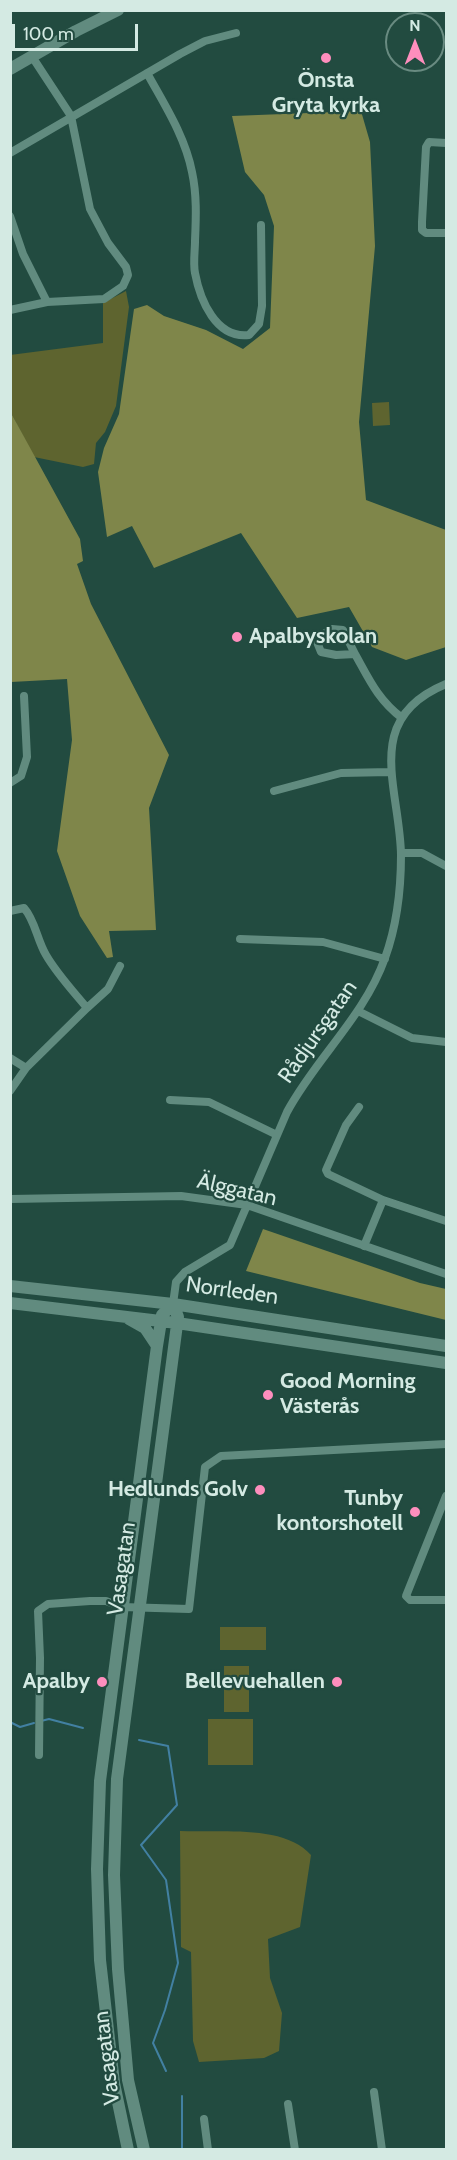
<!DOCTYPE html>
<meta charset="utf-8">
<style>
body{margin:0}
#map{position:relative;width:457px;height:2160px;overflow:hidden;background:#224b40;font-family:Cabin,sans-serif}
canvas{display:block}
.frame{position:absolute;inset:0;border:12px solid #d4eae3;pointer-events:none}
.north{position:absolute;left:385px;top:12px;width:60px;height:60px;box-sizing:border-box;background:#224b40;border:2px solid #698b81;border-radius:50%;rotate:0deg;font-size:16px;font-weight:700;line-height:24px;text-align:center;color:#d4eae3}
.north::after{content:'';display:block;margin:auto;width:21px;height:27px;background:#fe8ebd;clip-path:polygon(50% 0,100% 100%,50% 72%,0 100%)}
.scale{position:absolute;left:12px;top:24px;width:126px;height:27px;box-sizing:border-box;border:3px solid #d4eae3;border-top:0;padding-left:8px;font-size:18px;line-height:21px;white-space:nowrap;color:#d4eae3;-webkit-text-stroke:4px #224b40;paint-order:stroke}
</style>
<div id="map">
<canvas width="457" height="2160"></canvas>
<div class="frame"></div>
<div class="north">N</div>
<div class="scale">100 m</div>
</div>
<script>
const c = document.querySelector('canvas').getContext('2d');
c.lineJoin = 'round';
function fillPath(path, color) { c.fillStyle = color; c.fill(path, 'evenodd'); }
function strokePath(path, color, width, dash) { c.strokeStyle = color; c.lineWidth = width; c.lineCap = dash ? 'butt' : 'round'; c.setLineDash(dash || []); c.stroke(path); }
function drawText(font, color, halo, rows, align = 'center') {
  c.font = font + ' Cabin,sans-serif'; c.lineWidth = 4.5; c.setLineDash([]); c.textBaseline = 'middle'; c.strokeStyle = halo; c.fillStyle = color; for (const [text, x, y, turn = 0] of rows) {
    c.save(); c.translate(x, y); c.rotate((+turn || 0) * Math.PI / 180); c.textAlign = isNaN(turn) ? turn : align; if (halo) c.strokeText(text, 0, 0); c.fillText(text, 0, 0); c.restore();
  }
}
fillPath(new Path2D(`
 M 126,291 L 129,307 L 116,406 L 105,432 L 96,443 L 94,464 L 83,467 L 34,457 L 11,413 L 10,355 L 103,343 L 103,303 Z
 M 389,402 L 390,425 L 373,426 L 372,403 Z
 M 220,1627 L 266,1627 L 266,1650 L 220,1650 Z
 M 224,1666 L 249,1666 L 249,1712 L 224,1712 Z
 M 208,1719 L 253,1719 L 253,1765 L 208,1765 Z
 M 180,1831 C 220,1833 284,1824 311,1855 L 300,1927 L 268,1939 L 270,1978 L 282,2013 L 279,2051 L 264,2058 L 199,2062 L 193,2041 L 191,1952 L 181,1947 Z`), '#5e642f');
fillPath(new Path2D(`
 M 361,111 L 370,142 L 375,246 L 359,422 L 366,500 L 446,530 L 446,647 L 406,660 L 372,647 L 349,607 L 297,618 L 241,533 L 154,568 L 132,526 L 107,537 L 98,472 L 104,448 L 119,414 L 134,309 L 147,305 L 164,316 L 206,330 L 243,349 L 270,328 L 274,226 L 264,195 L 245,172 L 232,116 Z
 M 11,413 L 80,539 L 83,561 L 77,564 L 91,604 L 169,755 L 149,808 L 156,930 L 109,931 L 113,957 L 107,958 L 80,916 L 57,851 L 72,740 L 67,679 L 11,682 Z
 M 263,1229 L 420,1283 L 446,1289 L 446,1320 L 246,1271 Z`), '#7f864a');
strokePath(new Path2D(`
 M 41,1721 L 49,1719 L 83,1728
 M 10,1722 L 20,1727 L 34,1723
 M 139,1740 L 168,1746 L 177,1805 L 141,1845 L 166,1880 L 178,1963 L 165,2010 L 153,2043 L 166,2071
 M 182,2096 L 182,2150`), '#4280a2', 2);
strokePath(new Path2D(`
 M 147,73 C 164,104 185,136 192,172 C 197,195 196,218 195,241 C 195,251 193,263 195,273 C 200,300 216,339 249,335 L 259,324 L 262,306 L 261,225
 M 446,143 L 429,142 L 426,147 L 422,222 L 422,230 L 426,233 L 446,233
 M 10,153 L 180,54 L 205,41 L 236,33
 M 10,216 L 23,254 L 47,302
 M 10,310 L 47,302 L 104,299 L 123,286 L 128,275 L 126,267 L 108,243 L 90,209 L 71,116 L 31,55
 M 355,654 L 343,630 L 332,629 L 319,637 L 317,642 L 321,652 L 336,655 L 355,654 C 369,679 378,700 402,718
 M 10,783 L 21,776 L 27,757 L 24,696
 M 274,791 L 341,773 L 390,772
 M 401,853 L 422,853 L 446,866
 M 10,911 L 24,908 C 35,920 37,940 46,955 C 57,974 73,991 87,1008 L 26,1068 L 10,1091
 M 240,939 L 323,942 L 385,959
 M 87,1008 L 108,989 L 120,966
 M 358,1011 L 412,1038 L 446,1042
 M 10,1058 L 26,1068
 M 170,1100 L 209,1102 L 275,1134
 M 359,1107 L 346,1125 L 326,1170 L 328,1174 L 383,1200 L 446,1221
 M 10,1199 L 181,1196 L 247,1205 L 446,1274
 M 364,1246 L 383,1200
 M 173,1304 L 176,1282 L 185,1272 L 230,1245 L 287,1112 C 316,1058 364,1017 385,958 C 397,925 401,890 401,855 C 400,788 361,719 446,684
 M 446,1496 L 406,1596 L 410,1600 L 446,1600
 M 39,1755 L 40,1658 L 38,1611 L 48,1604 L 90,1601 L 106,1601 L 122,1607 L 189,1609 L 205,1467 L 221,1456 L 446,1444
 M 374,2092 L 382,2150
 M 288,2104 L 295,2150
 M 204,2119 L 208,2150`), '#618b7f', 8);
strokePath(new Path2D(`
 M 10,69 L 76,31 L 118,10
 M 10,1286 L 173,1304 L 446,1346
 M 10,1303 L 177,1323 L 446,1363
 M 129,1319 L 145,1328 L 157,1346
 M 128,2150 L 114,2083 L 100,1960 L 97,1869 L 100,1781 L 157,1346 L 162,1315 L 173,1304
 M 144,2150 L 128,2080 L 118,1969 L 114,1875 L 117,1779 L 178,1317 L 173,1304`), '#618b7f', 12);
for (const [x, y, r, color] of [
 [326,58,6,"#fe8ebd"],
 [237,637,6,"#fe8ebd"],
 [268,1395,6,"#fe8ebd"],
 [260,1490,6,"#fe8ebd"],
 [415,1512,6,"#fe8ebd"],
 [102,1682,6,"#fe8ebd"],
 [337,1682,6,"#fe8ebd"]
]) { const dot = new Path2D(); dot.arc(x, y, r, 0, 2 * Math.PI); c.fillStyle = color; c.fill(dot); strokePath(dot, '#224b40', 2); }
drawText('bold 22px', '#d4eae3', '#224b40', [
 ["Önsta",326,81,"center"],
 ["Gryta kyrka",326,106,"center"],
 ["Apalbyskolan",249,637,"left"],
 ["Good Morning",280,1382,"left"],
 ["Västerås",280,1407,"left"],
 ["Hedlunds Golv",248,1490],
 ["Tunby",403,1499],
 ["kontorshotell",403,1524],
 ["Apalby",90,1682],
 ["Bellevuehallen",325,1682]
], 'right');
drawText('22px', '#d4eae3', '#224b40', [
 ["Rådjursgatan",318,1032,-55],
 ["Älggatan",237,1190,13],
 ["Norrleden",232,1291,8],
 ["Vasagatan",122,1569,-82],
 ["Vasagatan",107,2058,-97]
]);
</script>
